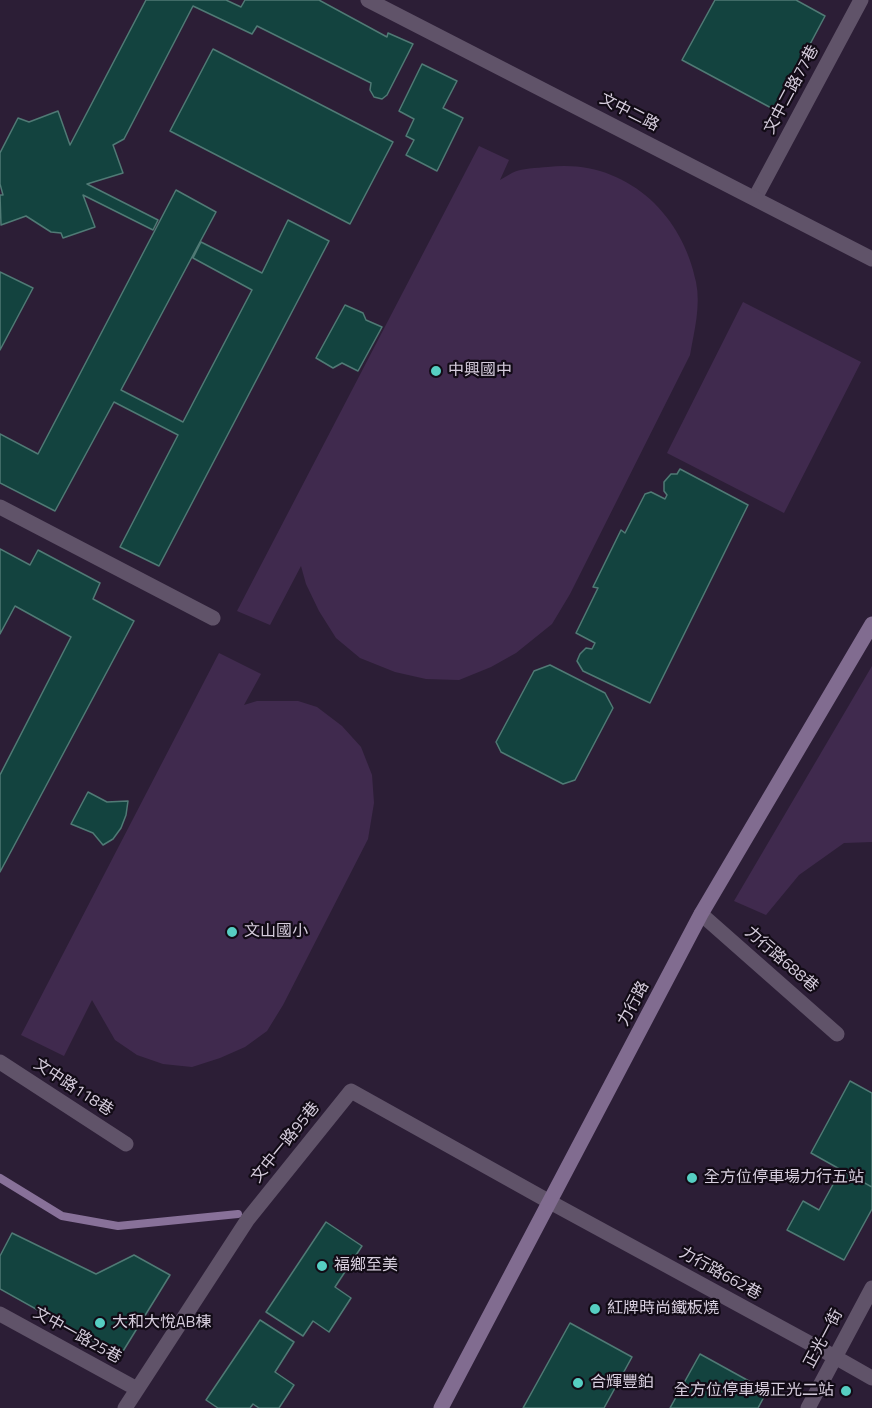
<!DOCTYPE html>
<meta charset="utf-8">
<style>
body{margin:0}
canvas{display:block;background:#2c1e36}
</style>
<canvas width="872" height="1408"></canvas>
<script>
const c = document.querySelector('canvas').getContext('2d');
c.lineJoin = 'round';
function fillPath(path, color) { c.fillStyle = color; c.fill(path, 'evenodd'); }
function strokePath(path, color, width, dash) { c.strokeStyle = color; c.lineWidth = width; c.lineCap = dash ? 'butt' : 'round'; c.setLineDash(dash || []); c.stroke(path); }
function drawText(font, color, halo, rows, align = 'center') {
  c.font = font + ' "Titillium Web","Noto Sans TC",sans-serif'; c.lineWidth = 4.5; c.setLineDash([]); c.textBaseline = 'middle'; c.strokeStyle = halo; c.fillStyle = color; for (const [text, x, y, turn = 0] of rows) {
    c.save(); c.translate(x, y); c.rotate((+turn || 0) * Math.PI / 180); c.textAlign = isNaN(turn) ? turn : align; if (halo) c.strokeText(text, 0, 0); c.fillText(text, 0, 0); c.restore();
  }
}
fillPath(new Path2D(`
 M 479,146 L 509,160 L 500,180 C 504,178 508,175 512,173 C 522,168 537,168 548,167 C 622,158 682,211 696,282 C 701,306 694,332 690,355 L 570,594 L 552,624 L 516,653 L 491,667 L 459,680 L 426,679 L 395,672 L 360,658 L 336,638 L 319,611 L 306,584 L 301,566 L 270,625 L 237,611 Z
 M 743,302 L 861,362 L 784,513 L 667,453 Z
 M 219,653 L 261,674 L 244,705 L 257,701 L 298,701 L 317,707 L 342,726 L 361,747 L 372,775 L 374,803 L 368,839 L 283,1005 L 267,1031 L 245,1047 L 220,1058 L 192,1067 L 163,1064 L 137,1055 L 115,1040 L 92,1000 L 64,1056 L 21,1035 Z
 M 872,666 L 872,842 L 844,843 L 799,875 L 766,915 L 734,901 Z`), '#402a4e');
strokePath(new Path2D(`
 M 0,1178 L 62,1216 L 118,1226 L 238,1214`), '#887199', 8);
const building = new Path2D(`
 M 146,0 L 226,0 L 241,7 L 245,0 L 319,0 L 387,37 L 388,33 L 413,44 L 387,95 L 382,99 L 374,97 L 370,90 L 371,83 L 257,26 L 252,34 L 193,6 L 124,139 L 113,145 L 123,173 L 87,184 L 158,220 L 153,230 L 83,195 L 95,227 L 63,238 L 61,233 L 51,232 L 26,216 L 1,225 L 0,195 L 3,195 L 0,184 L 0,153 L 18,118 L 29,122 L 58,111 L 70,145 Z
 M 715,0 L 796,0 L 825,16 L 775,110 L 682,60 Z
 M 213,49 L 393,142 L 350,224 L 170,131 Z
 M 422,64 L 457,81 L 443,108 L 463,118 L 437,171 L 406,155 L 414,140 L 406,136 L 414,119 L 399,111 Z
 M 176,190 L 216,212 L 121,390 L 183,422 L 252,290 L 193,258 L 201,242 L 262,273 L 288,220 L 329,241 L 159,566 L 120,547 L 178,435 L 114,402 L 55,511 L 0,483 L 0,434 L 38,454 Z
 M 0,272 L 33,288 L 0,350 Z
 M 345,305 L 363,313 L 366,320 L 382,327 L 358,371 L 342,363 L 333,368 L 316,358 Z
 M 680,469 L 748,505 L 650,703 L 583,671 L 577,661 L 580,654 L 586,648 L 592,649 L 595,643 L 576,633 L 598,588 L 593,587 L 621,530 L 625,533 L 645,494 L 651,492 L 665,499 L 667,495 L 664,491 L 664,482 L 671,474 L 677,474 Z
 M 0,549 L 30,565 L 38,550 L 100,583 L 93,599 L 134,621 L 0,872 L 0,775 L 71,637 L 15,606 L 0,634 Z
 M 550,665 L 605,693 L 613,708 L 575,780 L 563,784 L 501,752 L 496,742 L 534,671 Z
 M 88,792 L 107,802 L 128,801 L 126,815 L 121,828 L 113,839 L 103,845 L 93,833 L 71,824 Z
 M 850,1081 L 872,1093 L 872,1187 L 811,1153 Z
 M 841,1170 L 872,1187 L 872,1209 L 844,1260 L 787,1230 L 803,1201 L 819,1210 Z
 M 326,1222 L 362,1246 L 335,1287 L 351,1298 L 329,1332 L 313,1321 L 303,1336 L 266,1312 Z
 M 12,1233 L 96,1274 L 134,1255 L 170,1275 L 120,1356 L 0,1289 L 0,1256 Z
 M 260,1320 L 294,1342 L 275,1372 L 294,1385 L 279,1408 L 259,1408 L 253,1404 L 250,1408 L 218,1408 L 206,1400 Z
 M 570,1323 L 632,1357 L 604,1408 L 523,1408 Z
 M 700,1354 L 767,1391 L 758,1408 L 670,1408 Z`);
fillPath(building, '#13433f');
strokePath(building, '#507a75', 1.5);
strokePath(new Path2D(`
 M 755,198 L 861,0
 M 0,507 L 213,618
 M 701,914 L 837,1034
 M 0,1062 L 126,1144
 M 0,1314 L 137,1389
 M 125,1408 L 248,1219 L 351,1091 L 550,1202`), '#605369', 15);
strokePath(new Path2D(`
 M 368,0 L 872,259
 M 550,1202 L 835,1357 L 872,1378
 M 808,1408 L 872,1288`), '#605369', 15);
strokePath(new Path2D(`
 M 441,1408 L 701,914 L 872,624`), '#816c90', 15);
for (const [x, y, r, color] of [
 [436,371,6,"#56cec2"],
 [232,932,6,"#56cec2"],
 [692,1178,6,"#56cec2"],
 [322,1266,6,"#56cec2"],
 [595,1309,6,"#56cec2"],
 [100,1323,6,"#56cec2"],
 [578,1383,6,"#56cec2"],
 [846,1391,6,"#56cec2"]
]) { const dot = new Path2D(); dot.arc(x, y, r, 0, 2 * Math.PI); c.fillStyle = color; c.fill(dot); strokePath(dot, '#120b16', 2); }
drawText('16px', '#d6cddd', '#120b16', [
 ["文中二路77巷",792,90,-62],
 ["文中二路",629,113,27],
 ["力行路688巷",781,960,41],
 ["力行路",634,1004,-62],
 ["文中路118巷",73,1088,33],
 ["文中一路95巷",286,1143,-51],
 ["力行路662巷",720,1274,29],
 ["文中一路25巷",77,1336,29],
 ["正光一街",824,1339,-62]
]);
drawText('16px', '#d6cddd', '#120b16', [
 ["中興國中",448,371],
 ["文山國小",244,932],
 ["全方位停車場力行五站",704,1178],
 ["福鄉至美",334,1266],
 ["紅牌時尚鐵板燒",607,1309],
 ["大和大悅AB棟",112,1323],
 ["合輝豐鉑",590,1383],
 ["全方位停車場正光二站",834,1391,"right"]
], 'left');
</script>
